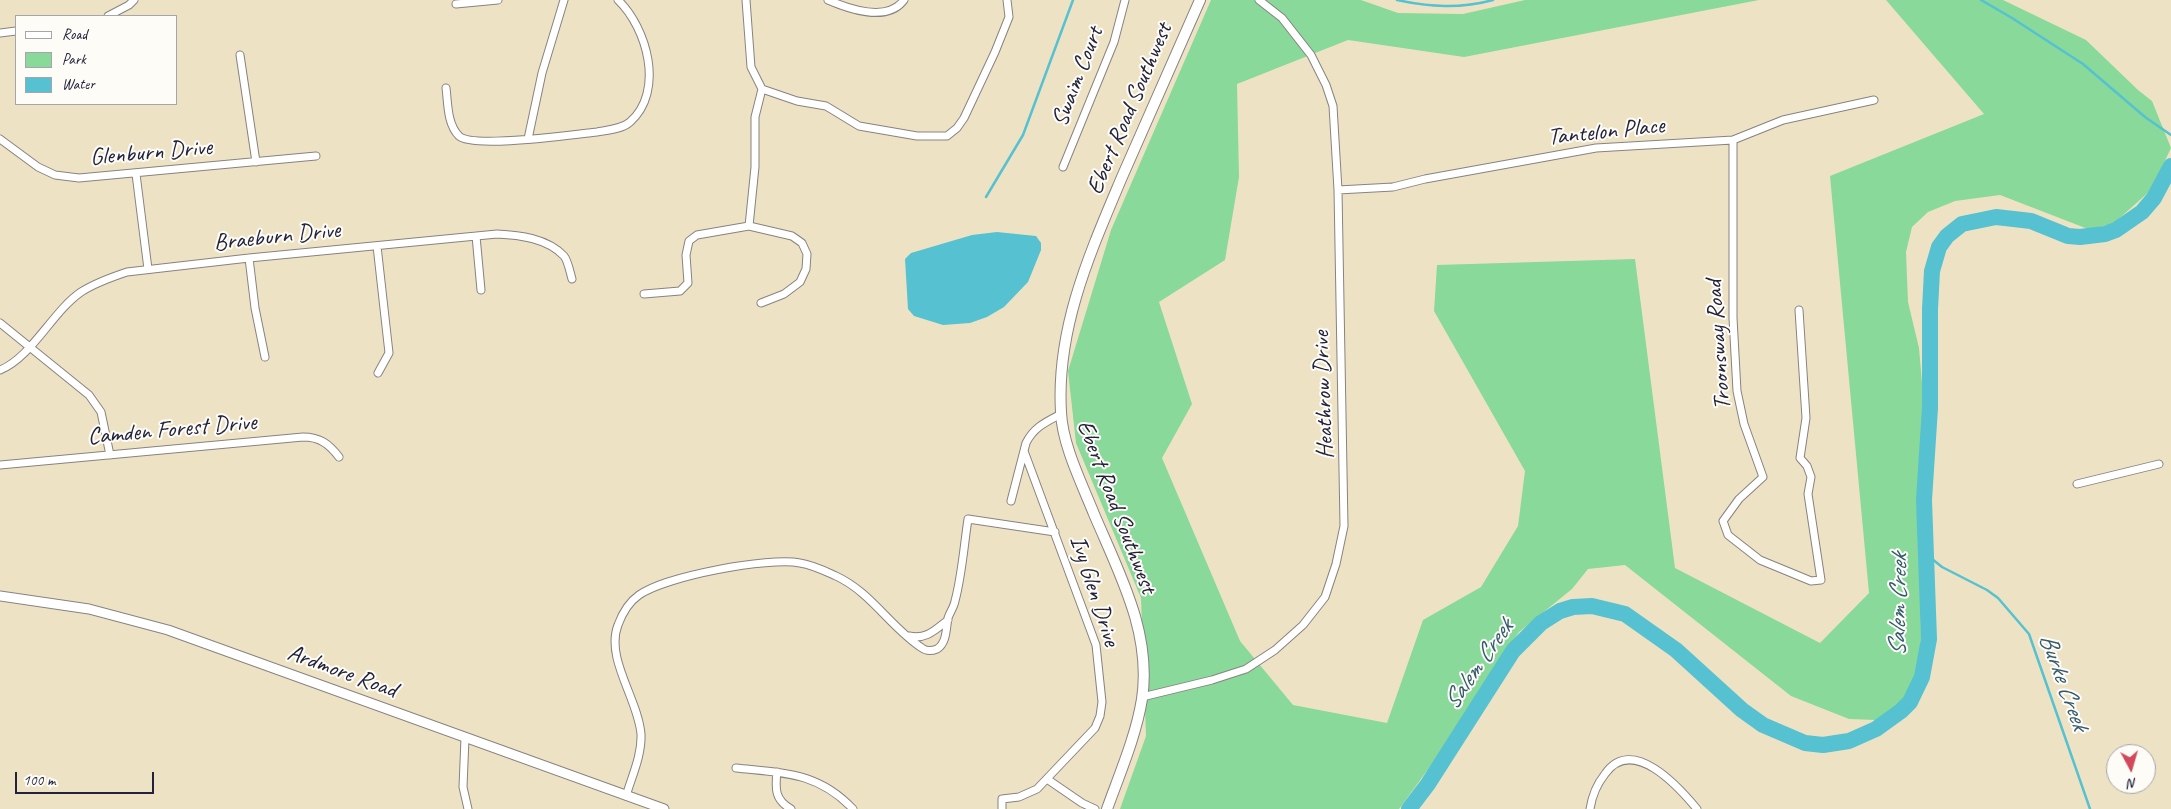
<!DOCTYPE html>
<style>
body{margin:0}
#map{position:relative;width:2171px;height:809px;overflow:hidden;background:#ede3c4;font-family:Caveat,sans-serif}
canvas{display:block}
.legend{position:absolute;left:15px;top:15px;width:162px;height:90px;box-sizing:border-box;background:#fdfcf7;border:1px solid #a5a5ac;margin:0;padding:6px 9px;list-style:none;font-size:15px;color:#22223b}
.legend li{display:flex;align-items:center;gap:10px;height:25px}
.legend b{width:25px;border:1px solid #a5a5ac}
.north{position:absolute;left:2106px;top:744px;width:50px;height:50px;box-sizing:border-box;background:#fdfcf7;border:1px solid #a5a5ac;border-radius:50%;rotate:174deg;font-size:14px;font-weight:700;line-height:20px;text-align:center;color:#22223b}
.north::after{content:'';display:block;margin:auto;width:18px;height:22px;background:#d1495b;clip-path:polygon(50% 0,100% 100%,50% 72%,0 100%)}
.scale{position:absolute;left:15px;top:772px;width:139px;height:22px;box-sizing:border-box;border:2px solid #22223b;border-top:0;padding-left:6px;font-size:15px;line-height:18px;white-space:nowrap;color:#22223b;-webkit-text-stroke:4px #fdfcf7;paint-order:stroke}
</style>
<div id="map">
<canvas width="2171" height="809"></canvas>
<ul class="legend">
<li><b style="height:6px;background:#fff"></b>Road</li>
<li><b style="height:14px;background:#88d99a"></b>Park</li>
<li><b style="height:14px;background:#56c1d0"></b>Water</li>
</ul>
<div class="north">N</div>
<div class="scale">100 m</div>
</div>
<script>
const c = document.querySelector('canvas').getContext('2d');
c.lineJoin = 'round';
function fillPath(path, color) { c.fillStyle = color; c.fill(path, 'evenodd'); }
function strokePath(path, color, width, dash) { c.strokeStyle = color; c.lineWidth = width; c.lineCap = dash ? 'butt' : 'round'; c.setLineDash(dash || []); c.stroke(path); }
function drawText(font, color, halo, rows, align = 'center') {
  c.font = font + ' Caveat,sans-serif'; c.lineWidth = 4; c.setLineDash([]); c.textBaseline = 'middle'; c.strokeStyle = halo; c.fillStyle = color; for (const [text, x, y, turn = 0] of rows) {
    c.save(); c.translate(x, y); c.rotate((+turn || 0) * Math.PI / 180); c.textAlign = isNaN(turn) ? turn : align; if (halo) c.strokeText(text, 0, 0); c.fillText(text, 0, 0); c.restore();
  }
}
fillPath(new Path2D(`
 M 1211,0 L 1361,0 L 1398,13 L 1463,14 L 1525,0 L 1759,0 L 1464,57 L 1348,40 L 1237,84 L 1239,177 L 1225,260 L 1159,302 L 1192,404 L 1162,458 L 1240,641 L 1293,705 L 1387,723 L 1423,620 L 1481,587 L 1518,526 L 1525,471 L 1434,311 L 1437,265 L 1635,259 L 1675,568 L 1820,643 L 1869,593 L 1830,176 L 1984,114 L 1886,0 L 2003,0 L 2086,40 L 2138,90 L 2152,101 L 2171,148 L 2151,190 L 2113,224 L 2088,229 L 2000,195 L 1955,201 L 1928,212 L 1912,227 L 1906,252 L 1908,302 L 1919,348 L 1924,406 L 1920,491 L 1921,638 L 1917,676 L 1902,703 L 1876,720 L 1849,719 L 1791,696 L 1625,565 L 1588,569 L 1572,589 L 1519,632 L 1481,687 L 1453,735 L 1399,809 L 1120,809 L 1146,736 L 1141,598 L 1076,443 L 1068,371 L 1111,230 Z`), '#88d99a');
fillPath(new Path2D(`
 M 997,232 L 1036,236 L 1041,243 L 1041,250 L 1028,282 L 1004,307 L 987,317 L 970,323 L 943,325 L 914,316 L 908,309 L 905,259 L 911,253 L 972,235 Z`), '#56c1d0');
strokePath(new Path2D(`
 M 1397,0 C 1430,7 1460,9 1493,0
 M 1981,0 L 2012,18 L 2083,64 L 2145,117 L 2171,135
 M 986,197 L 1023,135 L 1073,0
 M 1926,554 L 1942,567 L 1987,590 L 1998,598 L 2029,634 L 2090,809`), '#56c1d0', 2.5);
strokePath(new Path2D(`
 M 1409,809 L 1428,784 L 1513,651 L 1541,623 L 1560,611 L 1573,607 L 1592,606 L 1625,614 L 1676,650 L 1742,710 L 1763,725 L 1805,743 L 1823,745 L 1849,741 L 1876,729 L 1901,711 L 1910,702 L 1922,677 L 1929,639 L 1924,500 L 1930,408 L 1930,309 L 1932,271 L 1939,247 L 1947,236 L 1962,224 L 1996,217 L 2031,221 L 2068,236 L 2080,237 L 2105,234 L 2116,230 L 2142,212 L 2154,198 L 2171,166`), '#56c1d0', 16);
const minor = new Path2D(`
 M 746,0 L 751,67 L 762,89 L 797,101 L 826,106 L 859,126 L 917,136 L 947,136 L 957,128 L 964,118 L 995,52 L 1009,17 L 1007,0
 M 828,0 C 849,9 887,23 904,0
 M 456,4 L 498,0
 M 108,16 L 129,5 L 134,0
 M 0,33 L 16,31
 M 240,55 L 256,162
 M 446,88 C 448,103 447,124 459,136 C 473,149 575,134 597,132 C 608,130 622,129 630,122 C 665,91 647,28 618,0
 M 0,139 L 38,167 L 55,175 L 79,178 L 316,156
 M 528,139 L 542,73 L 564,0
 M 1733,140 L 1733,318 L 1737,391 L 1744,424 L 1763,477 L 1739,499 L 1723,521 L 1728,535 L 1760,560 L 1811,581 L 1821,580 L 1808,494 L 1811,477 L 1807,466 L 1800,458 L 1806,418 L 1799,310
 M 1063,167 L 1114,42 L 1125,0
 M 136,174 L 148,269
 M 1338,190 L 1393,187 L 1425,179 L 1596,148 L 1733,140 L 1783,120 L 1874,100
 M 749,226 L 755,167 L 755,117 L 762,89
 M 476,236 L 481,290
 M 377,246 L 389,353 L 378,373
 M 249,258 L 255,308 L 265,357
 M 644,294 L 680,291 L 688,283 L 686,255 L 689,241 L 697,235 L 749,226 L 792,236 L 802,243 L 807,254 L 806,269 L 800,282 L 784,294 L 761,303
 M 0,323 L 89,395 L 101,412 L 110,455
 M 0,370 C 31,358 53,311 81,292 C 95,283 112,277 127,272 L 249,258 L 497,234 C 519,235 547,238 564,256 C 568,261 570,272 572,279
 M 0,465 L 303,437 C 320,437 329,444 339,457
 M 2077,484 L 2159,464
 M 1011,501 L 1026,443 C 1034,427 1046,422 1061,414
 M 909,636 C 926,640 935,630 948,620
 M 1142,697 L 1212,680 L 1246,669 L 1275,650 L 1303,625 L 1325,597 L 1336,564 L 1344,526 L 1338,190 L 1333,106 L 1326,85 L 1311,55 L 1282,18 L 1259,0
 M 465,738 L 463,787 L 468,809
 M 736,768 C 784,773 818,772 853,809
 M 777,772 C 775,789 775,800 791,809
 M 1047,779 L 1082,803 L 1095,809
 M 626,796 C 632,776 642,755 641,734 C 638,699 605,658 618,625 C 622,614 629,602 639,595 C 666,576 768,557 800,563 C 813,565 825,571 836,576 C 871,592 891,628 922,648 C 926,651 932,651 937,649 C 947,643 946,628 948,618 C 950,612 954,607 955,601 C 962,575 964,545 968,519 L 1055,532
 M 1002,809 L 1002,799 L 1019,797 L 1037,789 L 1095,728 L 1100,716 L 1102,702 L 1096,645 L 1024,451
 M 1590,809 C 1592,796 1597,784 1605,774 C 1632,735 1678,786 1697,809`);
const tertiary = new Path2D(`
 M 0,596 L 89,609 L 168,630 L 664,809`);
const secondary = new Path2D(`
 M 1107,809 C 1120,773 1136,736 1142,699 C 1152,633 1119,573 1094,514 C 1082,484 1062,444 1061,412 C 1056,328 1090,253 1122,177 C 1148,118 1174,59 1200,0`);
strokePath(minor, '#888280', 9);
strokePath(tertiary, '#888280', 11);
strokePath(secondary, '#888280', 12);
strokePath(minor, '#fff', 7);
strokePath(tertiary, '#fff', 9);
strokePath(secondary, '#fff', 10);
drawText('24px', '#22223b', '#fdfcf7', [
 ["Swaim Court",1078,77,-69],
 ["Ebert Road Southwest",1130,109,-67],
 ["Tantelon Place",1606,132,-6],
 ["Glenburn Drive",151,153,-5],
 ["Braeburn Drive",277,237,-6],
 ["Troonsway Road",1719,345,-94],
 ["Heathrow Drive",1324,395,-92],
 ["Camden Forest Drive",172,430,-5],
 ["Ebert Road Southwest",1116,507,69],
 ["Ivy Glen Drive",1094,591,72],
 ["Ardmore Road",342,672,20]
]);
drawText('italic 25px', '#345a6f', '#fdfcf7', [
 ["Salem Creek",1899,605,-89],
 ["Salem Creek",1479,665,-55],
 ["Burke Creek",2063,682,70]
]);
</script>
